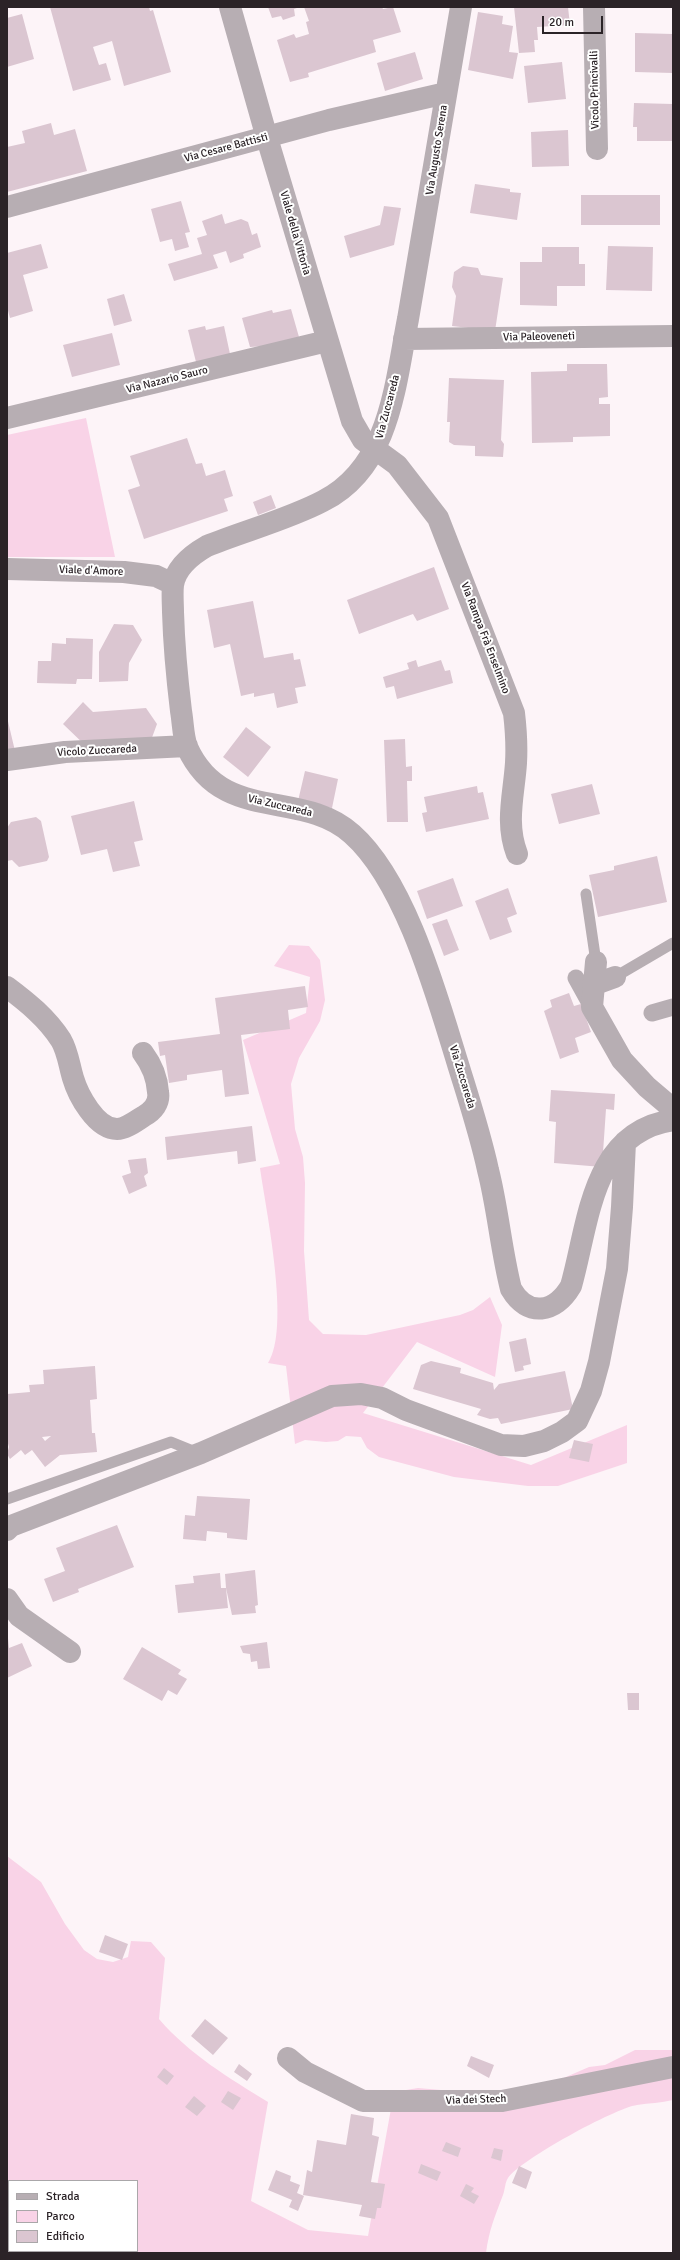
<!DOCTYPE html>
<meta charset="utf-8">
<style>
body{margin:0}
#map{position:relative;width:680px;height:2260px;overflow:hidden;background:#fdf4f8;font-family:Signika,sans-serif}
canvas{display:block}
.frame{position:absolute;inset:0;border:8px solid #2b2327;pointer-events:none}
.legend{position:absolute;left:8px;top:2180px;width:130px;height:72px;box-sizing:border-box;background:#fff;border:1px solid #aaa7a9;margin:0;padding:5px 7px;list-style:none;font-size:12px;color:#2b2327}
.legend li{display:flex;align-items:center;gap:8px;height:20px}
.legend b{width:20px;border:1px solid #aaa7a9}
.scale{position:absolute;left:542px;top:16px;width:61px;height:18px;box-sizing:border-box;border:2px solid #2b2327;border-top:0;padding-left:5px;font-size:12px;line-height:14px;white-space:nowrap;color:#2b2327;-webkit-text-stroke:3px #fff;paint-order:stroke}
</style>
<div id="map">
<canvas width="680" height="2260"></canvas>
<div class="frame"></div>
<ul class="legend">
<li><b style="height:5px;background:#b7aeb3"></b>Strada</li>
<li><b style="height:11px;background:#f9d3e7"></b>Parco</li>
<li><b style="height:11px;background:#dbc6d1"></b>Edificio</li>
</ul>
<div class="scale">20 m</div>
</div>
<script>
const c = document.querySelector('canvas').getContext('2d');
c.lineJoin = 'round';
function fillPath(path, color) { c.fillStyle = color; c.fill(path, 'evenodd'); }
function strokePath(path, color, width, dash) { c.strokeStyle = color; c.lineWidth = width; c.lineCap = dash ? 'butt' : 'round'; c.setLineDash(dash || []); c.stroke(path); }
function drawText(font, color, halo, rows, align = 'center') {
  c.font = font + ' Signika,sans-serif'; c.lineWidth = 4; c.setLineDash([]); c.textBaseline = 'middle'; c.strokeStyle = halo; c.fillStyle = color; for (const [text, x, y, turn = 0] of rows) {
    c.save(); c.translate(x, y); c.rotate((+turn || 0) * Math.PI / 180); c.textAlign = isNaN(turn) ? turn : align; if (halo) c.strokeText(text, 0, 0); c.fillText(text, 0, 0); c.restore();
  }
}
fillPath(new Path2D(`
 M 86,418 L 115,557 L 7,557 L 7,435 Z
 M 289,945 L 309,946 L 320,960 L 325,1000 L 320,1021 L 299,1058 L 291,1084 L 295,1129 L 303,1157 L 305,1183 L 304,1251 L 309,1320 L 323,1334 L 366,1335 L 460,1315 L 473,1310 L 490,1297 L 502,1325 L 495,1377 L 417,1342 L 363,1413 L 531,1465 L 627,1425 L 627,1463 L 558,1486 L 528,1486 L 454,1477 L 379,1457 L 367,1448 L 361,1437 L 346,1436 L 338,1441 L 326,1442 L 305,1440 L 295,1444 L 286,1366 L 268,1363 C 291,1328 266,1211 260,1168 L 280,1164 L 243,1040 L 306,1013 L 310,977 L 274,966 Z
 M 7,1856 L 41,1882 L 65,1924 L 84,1950 L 97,1959 L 113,1962 L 128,1957 L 131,1941 L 151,1942 L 165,1958 L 159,2019 C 189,2054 229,2078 268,2102 L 251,2201 L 308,2230 L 368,2236 L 394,2092 L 418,2088 L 498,2095 L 559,2080 L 589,2067 L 605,2065 L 635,2050 L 673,2050 L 673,2100 C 661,2103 649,2103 637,2105 C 615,2108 520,2160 508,2178 C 505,2182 505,2190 503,2195 C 495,2216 489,2230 486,2253 L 7,2253 ZM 9,2181 L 137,2181 L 137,2251 L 9,2251 Z`), '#f9d3e7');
fillPath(new Path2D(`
 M 50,7 L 149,7 L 150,11 L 153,10 L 171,72 L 124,86 L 112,41 L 93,47 L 99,65 L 106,63 L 111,80 L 73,91 Z
 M 268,7 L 300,7 L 294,9 L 295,16 L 283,20 L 281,16 L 272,18 Z
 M 304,7 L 382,7 L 383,9 L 393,7 L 401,32 L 373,40 L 376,52 L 308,73 L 309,77 L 290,82 L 277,40 L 294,34 L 296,38 L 309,34 L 306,22 L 309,21 Z
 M 514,7 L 568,7 L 570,25 L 537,27 L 538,40 L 534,40 L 535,52 L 519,53 Z
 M 478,12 L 503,16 L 502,24 L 513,26 L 509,52 L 518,53 L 513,79 L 468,70 Z
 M 22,14 L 34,59 L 7,67 L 7,18 Z
 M 635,33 L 673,34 L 673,73 L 635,72 Z
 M 415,52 L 423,79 L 385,91 L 377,63 Z
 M 562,62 L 566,99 L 528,103 L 524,66 Z
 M 634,103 L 673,104 L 673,141 L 637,141 L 637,127 L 633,127 Z
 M 51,123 L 54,135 L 75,129 L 87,171 L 7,192 L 7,147 L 25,143 L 22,131 Z
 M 568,130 L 569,166 L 532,167 L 531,132 Z
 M 475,184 L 510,189 L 510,192 L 521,193 L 517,220 L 470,213 Z
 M 581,195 L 660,195 L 660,225 L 581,225 Z
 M 181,201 L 190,232 L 185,233 L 189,247 L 175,251 L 172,239 L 160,242 L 151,209 Z
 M 384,206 L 401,208 L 394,245 L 350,258 L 344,236 L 380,225 Z
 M 222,214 L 225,224 L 241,219 L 248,222 L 252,235 L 257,233 L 261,247 L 243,254 L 244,258 L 230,263 L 226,251 L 213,255 L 218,268 L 174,281 L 168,264 L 202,254 L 197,238 L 207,235 L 202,221 Z
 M 41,244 L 48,268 L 23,275 L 33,311 L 10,318 L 7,307 L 7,253 Z
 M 608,246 L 653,247 L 652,291 L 606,290 Z
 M 542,247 L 579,247 L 579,264 L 585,264 L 585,286 L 557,286 L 557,306 L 520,305 L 520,262 L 542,262 Z
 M 463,266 L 478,268 L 481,275 L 503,278 L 495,331 L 452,326 L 456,296 L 452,287 L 454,272 Z
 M 124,294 L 132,321 L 114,326 L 107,299 Z
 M 291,309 L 299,337 L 265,346 L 250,347 L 242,318 L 272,310 L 273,313 Z
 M 205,326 L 206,330 L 224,326 L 230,354 L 196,362 L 188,330 Z
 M 112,333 L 120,365 L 72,377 L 63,345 Z
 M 567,364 L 607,364 L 608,397 L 599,398 L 599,404 L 610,404 L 610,436 L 573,437 L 573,442 L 532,443 L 531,372 L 567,371 Z
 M 449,378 L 504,380 L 501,440 L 504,444 L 503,457 L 475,456 L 475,446 L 454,445 L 449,442 L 450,422 L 447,422 Z
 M 187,438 L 196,464 L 202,463 L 206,476 L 225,470 L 233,496 L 224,499 L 228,511 L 144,539 L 128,490 L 140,486 L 130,456 Z
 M 271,495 L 276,508 L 258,515 L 253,502 Z
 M 434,567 L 449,609 L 417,621 L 413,614 L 359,634 L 347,600 Z
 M 253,601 L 264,658 L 293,653 L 294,660 L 300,659 L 306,686 L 295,688 L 298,703 L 277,708 L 274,693 L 254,697 L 254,693 L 241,696 L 230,644 L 214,648 L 207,610 Z
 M 114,624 L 133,625 L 142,640 L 129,663 L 128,681 L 99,682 L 99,652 Z
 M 66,638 L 93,639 L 92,679 L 77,679 L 76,684 L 37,683 L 38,661 L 51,661 L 52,643 L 66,644 Z
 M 416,660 L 418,667 L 441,660 L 445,671 L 450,670 L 453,683 L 397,699 L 394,686 L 386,688 L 383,677 L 409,669 L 407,663 Z
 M 83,702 L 93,712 L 146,708 L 157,724 L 150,743 L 88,748 L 63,724 Z
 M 7,717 L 15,751 L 7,753 Z
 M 246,727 L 271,747 L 248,777 L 223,757 Z
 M 405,739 L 406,767 L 412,766 L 412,781 L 407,781 L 408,822 L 387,822 L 384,740 Z
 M 305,771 L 338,779 L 332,808 L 298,801 Z
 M 592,784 L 600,814 L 559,824 L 551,794 Z
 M 477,786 L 478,793 L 483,792 L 489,819 L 426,832 L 422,813 L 427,812 L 424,797 Z
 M 134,801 L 143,840 L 134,842 L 140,866 L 113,872 L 107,849 L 81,855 L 71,816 Z
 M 36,817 L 41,821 L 49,857 L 47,861 L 19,867 L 12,860 L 7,861 L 7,828 L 11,822 Z
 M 657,856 L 667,902 L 598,917 L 589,875 L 614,870 L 614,866 Z
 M 453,878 L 463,906 L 427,919 L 417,891 Z
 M 508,888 L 517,914 L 507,918 L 512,932 L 490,940 L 475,901 Z
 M 447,919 L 459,950 L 444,956 L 432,924 Z
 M 305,986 L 308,1007 L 288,1010 L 290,1029 L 241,1035 L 249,1094 L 225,1097 L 222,1070 L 187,1075 L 187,1080 L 169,1083 L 165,1055 L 160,1056 L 158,1042 L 220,1034 L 215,998 Z
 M 569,993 L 574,1006 L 581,1004 L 591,1032 L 575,1038 L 579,1052 L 560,1059 L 544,1011 L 552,1007 L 550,1000 Z
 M 551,1090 L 615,1094 L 614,1110 L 606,1109 L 602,1167 L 554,1163 L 556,1122 L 549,1121 Z
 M 252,1126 L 256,1161 L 238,1164 L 237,1151 L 167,1160 L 165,1137 Z
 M 146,1158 L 148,1173 L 144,1176 L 147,1186 L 129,1194 L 122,1176 L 131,1173 L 128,1160 Z
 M 526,1338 L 531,1364 L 523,1366 L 524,1370 L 515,1372 L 509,1342 Z
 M 431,1361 L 461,1368 L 460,1373 L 493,1383 L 494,1390 L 499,1384 L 565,1371 L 573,1409 L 501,1424 L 498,1418 L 490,1419 L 477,1415 L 481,1409 L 413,1389 L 421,1365 Z
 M 95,1366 L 97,1399 L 90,1400 L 92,1433 L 95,1433 L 97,1452 L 60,1455 L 45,1467 L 32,1450 L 25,1455 L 21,1450 L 10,1459 L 7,1454 L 9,1447 L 7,1440 L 7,1394 L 30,1392 L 29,1385 L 44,1384 L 43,1370 ZM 51,1436 L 45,1441 L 42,1437 Z
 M 574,1440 L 593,1444 L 589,1462 L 569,1458 Z
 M 197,1496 L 250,1499 L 247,1540 L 227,1538 L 227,1533 L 207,1531 L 206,1541 L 183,1539 L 185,1515 L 195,1516 Z
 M 117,1525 L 134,1567 L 78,1589 L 79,1592 L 53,1602 L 44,1579 L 65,1571 L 56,1548 Z
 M 255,1570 L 258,1605 L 255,1606 L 256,1613 L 232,1615 L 226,1588 L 228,1608 L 178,1613 L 175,1585 L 194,1583 L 193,1576 L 220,1573 L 221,1588 L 226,1588 L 225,1574 Z
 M 7,1628 L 9,1648 L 22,1643 L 32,1666 L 7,1678 Z
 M 267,1642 L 270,1668 L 258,1669 L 257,1661 L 251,1662 L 250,1654 L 243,1653 L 240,1646 Z
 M 142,1647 L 181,1670 L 178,1674 L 187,1679 L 177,1695 L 168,1690 L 162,1701 L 123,1679 Z
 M 627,1693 L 639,1693 L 639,1710 L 628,1710 Z
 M 105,1935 L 128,1944 L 122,1960 L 99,1952 Z
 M 205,2019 L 228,2038 L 213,2055 L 191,2036 Z
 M 471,2056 L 494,2065 L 489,2078 L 467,2066 Z
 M 239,2064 L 252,2074 L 247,2081 L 234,2072 Z
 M 164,2068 L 174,2076 L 167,2085 L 157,2077 Z
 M 228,2091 L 241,2098 L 233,2110 L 221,2102 Z
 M 194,2096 L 206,2106 L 197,2116 L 185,2107 Z
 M 351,2114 L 374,2118 L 372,2135 L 379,2137 L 371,2182 L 385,2184 L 381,2208 L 377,2208 L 375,2219 L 359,2216 L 362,2205 L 303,2195 L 307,2170 L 312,2172 L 317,2140 L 346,2145 Z
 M 446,2142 L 461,2148 L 458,2157 L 442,2151 Z
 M 494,2148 L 503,2150 L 501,2161 L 491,2158 Z
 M 421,2164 L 441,2172 L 437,2181 L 418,2173 Z
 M 519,2166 L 532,2172 L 526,2189 L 512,2183 Z
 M 276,2170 L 291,2176 L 290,2181 L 300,2185 L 297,2193 L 304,2196 L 298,2211 L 289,2207 L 292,2200 L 268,2190 Z
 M 466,2184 L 474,2188 L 471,2192 L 479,2196 L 474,2204 L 460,2196 Z`), '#dbc6d1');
strokePath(new Path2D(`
 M 586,894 L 596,962
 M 615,977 L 673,943
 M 7,1499 L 171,1442 L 198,1453`), '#b7aeb3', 11);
strokePath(new Path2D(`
 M 576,978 L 592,1007
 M 652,1013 L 673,1007`), '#b7aeb3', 17);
strokePath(new Path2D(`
 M 230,7 L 267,138 L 352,421 L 363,440 L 397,465 L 438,518 L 514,713 C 516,730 517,746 516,763 C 514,794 505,823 517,854
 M 461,7 L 408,319 C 395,385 390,467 323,501 C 289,519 244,531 207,546 C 193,554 176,567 173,585 C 172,594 173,604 173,612 C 174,646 177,678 181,711 C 183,722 183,737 187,747 C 222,825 301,788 352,834 C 405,881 436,993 457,1061 C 468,1097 480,1133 488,1170 C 498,1209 501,1250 511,1289 C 528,1318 555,1313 571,1286 C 589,1223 591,1132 673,1120
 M 594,7 L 597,149
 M 7,207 L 329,120 L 446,93
 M 404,339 L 673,336
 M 7,418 L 327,341
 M 7,569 L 124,572 L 156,576 L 173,584
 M 7,760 L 65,752 L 187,746
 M 596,962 L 592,1007 L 622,1060 L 647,1087 L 673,1109
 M 593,985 L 615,977
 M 7,987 C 27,1002 47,1018 61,1040 C 68,1052 69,1065 73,1078 C 78,1095 96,1129 117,1129 C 126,1129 136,1121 144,1116 C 153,1111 160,1103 158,1092 C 157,1077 152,1065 143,1053
 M 7,1530 L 11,1526 L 201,1453 L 332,1396 L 361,1394 L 382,1398 L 406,1410 L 501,1445 L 524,1446 L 544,1441 L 562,1432 L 577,1421 L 591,1391 L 599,1362 L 617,1269 L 622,1207 L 625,1142
 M 7,1599 L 19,1616 L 70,1652
 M 288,2058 L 305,2072 L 363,2101 L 502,2101 L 673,2067`), '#b7aeb3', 22);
drawText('11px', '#2b2327', '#fff', [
 ["Vicolo Princivalli",595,90,-91],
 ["Via Cesare Battisti",226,148,-15],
 ["Via Augusto Serena",437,150,-81],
 ["Viale della Vittoria",295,233,74],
 ["Via Paleoveneti",539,337,-1],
 ["Via Nazario Sauro",167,380,-14],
 ["Via Zuccareda",388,407,-75],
 ["Viale d'Amore",91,571,2],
 ["Via Rampa Frà Enselmino",485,638,69],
 ["Vicolo Zuccareda",97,751,-3],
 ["Via Zuccareda",280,806,13],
 ["Via Zuccareda",462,1077,73],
 ["Via dei Stech",476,2100,-2]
]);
</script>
